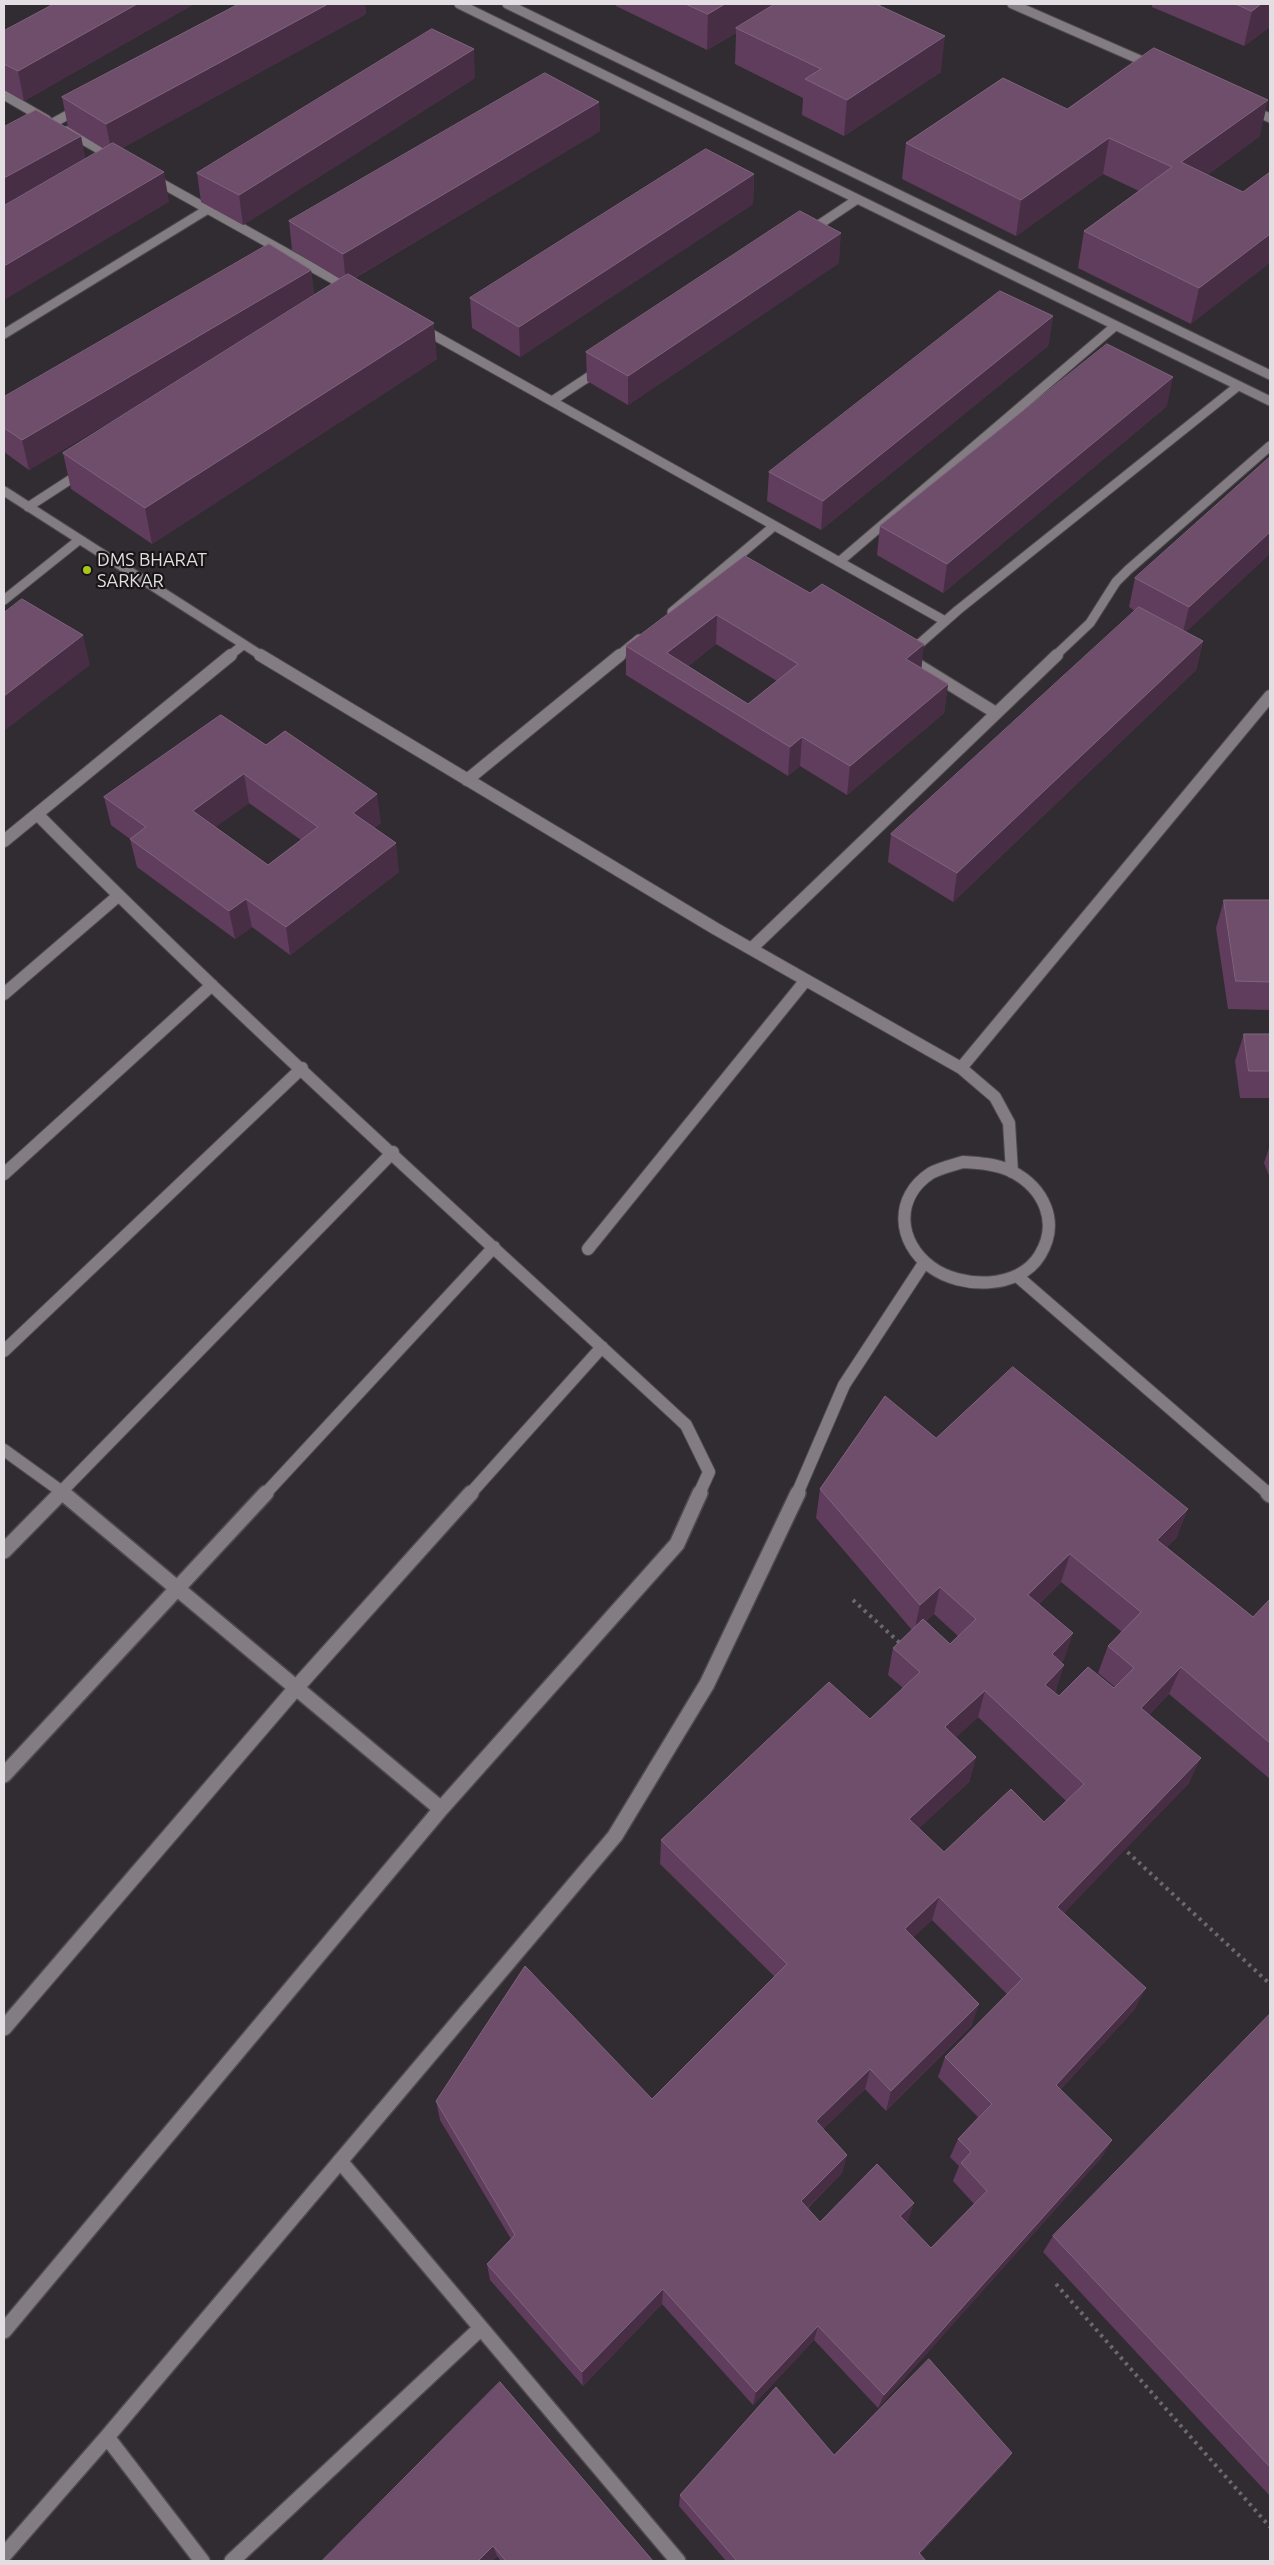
<!DOCTYPE html>
<style>
body{margin:0}
#map{position:relative;width:1274px;height:2565px;overflow:hidden;background:#312c31;font-family:Ubuntu,sans-serif}
canvas{display:block}
.frame{position:absolute;inset:0;border:5px solid #e2dee1;pointer-events:none}
</style>
<div id="map">
<canvas width="1274" height="2565"></canvas>
<div class="frame"></div>
</div>
<script>
const c = document.querySelector('canvas').getContext('2d');
c.lineJoin = 'round';
function strokePath(path, color, width, dash) { c.strokeStyle = color; c.lineWidth = width; c.lineCap = dash ? 'butt' : 'round'; c.setLineDash(dash || []); c.stroke(path); }
function fillPath(path, color) { c.fillStyle = color; c.fill(path, 'evenodd'); }
function drawText(font, color, halo, rows, align = 'center') {
  c.font = font + ' Ubuntu,sans-serif'; c.lineWidth = 4.5; c.setLineDash([]); c.textBaseline = 'middle'; c.strokeStyle = halo; c.fillStyle = color; for (const [text, x, y, turn = 0] of rows) {
    c.save(); c.translate(x, y); c.rotate((+turn || 0) * Math.PI / 180); c.textAlign = isNaN(turn) ? turn : align; if (halo) c.strokeText(text, 0, 0); c.fillText(text, 0, 0); c.restore();
  }
}
const minorFar2 = new Path2D(`
 M 459,4 L 1270,401
 M 507,4 L 1270,375
 M 1012,4 L 1154,66
 M 4,95 L 47,120
 M 1250,109 L 1270,118
 M 53,123 L 80,108
 M 67,131 L 115,158
 M 152,178 L 351,289
 M 808,232 L 856,200
 M 421,328 L 945,621
 M 4,334 L 208,209
 M 552,401 L 599,370
 M 4,491 L 262,656
 M 28,507 L 82,472
 M 839,562 L 1115,326
 M 4,600 L 79,540
 M 672,612 L 774,526
 M 909,653 L 958,610 L 1238,386
 M 229,656 L 243,645
 M 618,656 L 639,639
 M 1055,656 L 1090,623 L 1116,582 L 1128,570 L 1270,446`);
const minorFar1 = new Path2D(`
 M 260,655 L 716,929 L 961,1068 L 995,1097 L 1009,1123 L 1012,1172
 M 907,658 L 996,713
 M 467,780 L 620,655
 M 37,814 C 246,1025 468,1223 686,1425 L 709,1472 L 699,1494
 M 4,841 L 231,655
 M 751,949 L 1057,655
 M 4,994 L 118,896
 M 961,1068 L 1270,696
 M 963,1162 C 979,1163 996,1164 1011,1171 C 1044,1188 1060,1222 1040,1255 C 1019,1290 961,1289 931,1267 C 897,1242 894,1197 931,1173 C 940,1168 953,1165 963,1162 Z
 M 4,1174 L 212,985
 M 588,1249 L 806,980
 M 1017,1276 L 1269,1494
 M 4,1351 L 302,1068
 M 4,1450 L 65,1494
 M 59,1494 L 393,1152
 M 265,1494 L 494,1247
 M 470,1494 L 602,1347
 M 797,1494 L 844,1385 L 924,1263`);
const minor = new Path2D(`
 M 63,1493 L 441,1809
 M 1268,1493 L 1270,1495
 M 4,1551 L 61,1493
 M 4,1775 L 266,1493
 M 4,2028 L 296,1688 L 471,1493
 M 340,2161 L 678,2561
 M 4,2331 L 441,1809 L 677,1544 L 700,1493
 M 107,2437 L 202,2561
 M 4,2555 L 107,2437 L 615,1836 L 707,1684 L 798,1493
 M 232,2561 L 481,2328`);
strokePath(minorFar2, '#4d494c', 11);
strokePath(minorFar1, '#4d494c', 14);
strokePath(minor, '#4d494c', 18);
strokePath(new Path2D(`
 M 853,1600 L 902,1645
 M 1122,1847 L 1270,1984
 M 1056,2284 L 1270,2527`), '#6d686d', 4, [3, 4.5]);
strokePath(minorFar2, '#837c82', 9);
strokePath(minorFar1, '#837c82', 12);
strokePath(minor, '#837c82', 15);
fillPath(new Path2D(`
 M 54,4 L 194,4 L 24,101 L 4,90 L 4,31 Z
 M 239,4 L 365,4 L 366,14 L 122,148 L 169,202 L 104,149 L 68,127 L 62,97 Z
 M 616,4 L 882,4 L 880,5 L 941,72 L 844,136 L 802,115 L 803,98 L 735,64 L 736,33 L 707,50 L 616,6 Z
 M 1152,4 L 1270,4 L 1270,27 L 1244,46 L 1152,7 Z
 M 475,78 L 243,225 L 201,202 L 197,173 Z
 M 599,102 L 600,131 L 355,278 L 437,359 L 152,544 L 71,489 L 63,453 L 175,383 L 29,470 L 4,452 L 4,397 L 311,270 L 314,295 L 340,279 L 292,250 L 289,221 Z
 M 1067,109 L 1260,136 L 1207,175 L 1243,192 L 1191,324 L 1078,268 L 1084,231 L 1139,191 L 1103,174 L 1016,236 L 902,179 L 906,143 Z
 M 754,174 L 753,204 L 520,357 L 472,328 L 470,298 Z
 M 839,263 L 628,405 L 587,381 L 586,352 Z
 M 1053,316 L 1048,346 L 821,530 L 767,501 L 769,472 Z
 M 1167,406 L 943,593 L 877,555 L 880,526 Z
 M 1270,457 L 1186,632 L 1203,641 L 1196,670 L 953,902 L 888,862 L 891,834 L 1135,611 L 1129,607 L 1135,578 Z
 M 745,556 L 921,668 L 948,684 L 944,713 L 847,795 L 800,766 L 788,776 L 626,675 L 626,646 ZM 716,644 L 777,681 L 748,704 L 688,666 Z
 M 221,715 L 381,823 L 374,828 L 399,872 L 290,955 L 252,927 L 235,939 L 137,867 L 130,839 L 111,825 L 104,797 ZM 249,803 L 301,840 L 268,865 L 215,827 Z
 M 1224,900 L 1270,900 L 1270,1010 L 1228,1009 L 1216,928 Z
 M 1244,1034 L 1270,1034 L 1270,1098 L 1240,1098 L 1235,1061 Z
 M 1270,1145 L 1270,1178 L 1264,1163 Z
 M 936,1438 L 1177,1537 L 1167,1547 L 1253,1617 L 1270,1599 L 1270,1779 L 1169,1694 L 1149,1715 L 1189,1783 L 1063,1913 L 1135,2009 L 1060,2090 L 1112,2140 L 1101,2158 L 878,2408 L 814,2340 L 753,2405 L 662,2304 L 583,2386 L 490,2280 L 487,2264 L 511,2239 L 440,2120 L 436,2101 L 652,2099 L 775,1977 L 660,1864 L 661,1840 L 870,1719 L 903,1688 L 888,1675 L 893,1648 L 912,1630 L 816,1518 L 820,1489 ZM 1061,1582 L 1122,1632 L 1108,1646 L 1098,1673 L 1115,1687 L 1114,1688 L 1059,1696 L 1054,1693 L 1056,1691 L 1061,1662 L 1064,1660 L 1039,1604 ZM 934,1614 L 958,1636 L 950,1644 L 926,1621 ZM 978,1717 L 1066,1801 L 1044,1822 L 944,1852 L 919,1828 L 969,1782 L 976,1757 L 956,1737 ZM 932,1920 L 1007,1994 L 945,2057 L 938,2077 L 978,2117 L 958,2139 L 950,2157 L 959,2166 L 953,2181 L 974,2204 L 931,2248 L 906,2222 L 908,2220 L 914,2203 L 820,2222 L 808,2208 L 842,2173 L 847,2155 L 823,2129 L 865,2089 L 886,2111 L 972,2025 L 913,1937 Z
 M 1270,2014 L 1270,2496 L 1043,2252 L 1053,2236 Z
 M 500,2382 L 653,2561 L 501,2561 L 497,2556 L 492,2561 Z
 M 1012,2453 L 1003,2465 L 920,2554 L 926,2561 L 726,2561 L 679,2506 L 680,2495 L 834,2455 Z`), '#603c5d');
fillPath(new Path2D(`
 M 137,4 L 194,4 L 24,101 L 18,71 Z
 M 328,4 L 365,4 L 366,14 L 112,154 L 106,124 Z
 M 725,4 L 782,4 L 736,28 L 736,33 L 707,50 L 708,14 Z
 M 1261,4 L 1270,4 L 1270,27 L 1244,46 L 1252,11 Z
 M 945,36 L 941,72 L 844,136 L 847,100 Z
 M 474,49 L 475,78 L 243,225 L 239,195 Z
 M 1268,100 L 1260,136 L 1174,199 L 1181,162 Z
 M 599,102 L 600,131 L 346,283 L 343,254 Z
 M 81,136 L 87,166 L 4,212 L 4,178 Z
 M 1109,138 L 1103,174 L 1016,236 L 1021,200 Z
 M 164,172 L 169,202 L 4,300 L 4,266 Z
 M 754,174 L 753,204 L 520,357 L 519,327 Z
 M 841,233 L 839,263 L 628,405 L 628,376 Z
 M 1270,234 L 1270,263 L 1191,324 L 1199,288 Z
 M 311,270 L 315,299 L 29,470 L 22,440 Z
 M 1053,316 L 1048,346 L 821,530 L 823,501 Z
 M 434,323 L 437,359 L 152,544 L 145,508 Z
 M 1173,377 L 1167,406 L 943,593 L 947,564 Z
 M 1270,532 L 1270,554 L 1182,636 L 1189,607 Z
 M 717,615 L 716,644 L 675,676 L 667,653 Z
 M 83,635 L 90,665 L 4,731 L 4,696 Z
 M 1203,641 L 1196,670 L 953,902 L 957,873 Z
 M 924,644 L 921,673 L 906,659 Z
 M 948,684 L 944,713 L 847,795 L 850,766 Z
 M 802,737 L 800,766 L 788,776 L 790,747 Z
 M 244,774 L 249,803 L 199,839 L 193,811 Z
 M 377,794 L 381,823 L 357,842 L 353,813 Z
 M 396,843 L 399,872 L 290,955 L 286,927 Z
 M 246,899 L 252,927 L 235,939 L 229,911 Z
 M 1188,1509 L 1177,1537 L 1147,1568 L 1157,1540 Z
 M 1070,1554 L 1061,1582 L 1020,1623 L 1028,1595 Z
 M 940,1587 L 934,1614 L 914,1632 L 920,1605 Z
 M 1073,1633 L 1064,1660 L 1043,1680 L 1052,1654 Z
 M 1064,1665 L 1056,1691 L 1036,1711 L 1045,1685 Z
 M 1181,1667 L 1169,1694 L 1130,1734 L 1141,1708 Z
 M 985,1691 L 978,1717 L 939,1753 L 945,1727 Z
 M 976,1757 L 969,1782 L 903,1843 L 909,1819 Z
 M 1201,1758 L 1189,1783 L 1048,1930 L 1057,1907 Z
 M 939,1897 L 932,1920 L 899,1951 L 905,1929 Z
 M 1146,1988 L 1135,2009 L 1046,2105 L 1056,2085 Z
 M 979,2004 L 972,2025 L 886,2111 L 891,2091 Z
 M 870,2069 L 865,2089 L 812,2140 L 816,2121 Z
 M 1112,2140 L 1101,2158 L 878,2408 L 884,2395 Z
 M 847,2155 L 842,2173 L 797,2218 L 801,2201 Z
 M 914,2203 L 908,2220 L 894,2233 L 900,2216 Z
 M 663,2289 L 662,2304 L 583,2386 L 582,2372 Z
 M 818,2326 L 814,2340 L 753,2405 L 756,2392 Z
 M 1012,2453 L 1003,2465 L 913,2561 L 919,2553 Z
 M 493,2546 L 497,2556 L 492,2561 L 478,2561 Z`), '#472e45');
const building = new Path2D(`
 M 54,4 L 137,4 L 18,71 L 4,64 L 4,31 Z
 M 239,4 L 328,4 L 106,124 L 62,97 Z
 M 686,4 L 725,4 L 708,14 Z
 M 775,4 L 876,4 L 945,36 L 847,100 L 805,79 L 821,69 L 736,28 Z
 M 1236,4 L 1261,4 L 1252,11 Z
 M 432,29 L 474,49 L 239,195 L 197,173 Z
 M 1154,48 L 1268,100 L 1181,162 L 1243,192 L 1270,172 L 1270,234 L 1199,288 L 1084,231 L 1172,167 L 1109,138 L 1021,200 L 906,143 L 1003,78 L 1067,109 Z
 M 545,73 L 599,102 L 343,254 L 289,221 Z
 M 36,110 L 81,136 L 4,178 L 4,127 Z
 M 113,143 L 164,172 L 4,266 L 4,206 Z
 M 706,149 L 754,174 L 519,327 L 470,298 Z
 M 800,211 L 841,233 L 628,376 L 586,352 Z
 M 269,244 L 311,270 L 22,440 L 4,428 L 4,397 Z
 M 348,274 L 434,323 L 145,508 L 63,453 Z
 M 1000,291 L 1053,316 L 823,501 L 769,472 Z
 M 1107,344 L 1173,377 L 947,564 L 880,526 Z
 M 1270,457 L 1270,532 L 1189,607 L 1135,578 Z
 M 745,556 L 810,593 L 822,584 L 924,644 L 906,659 L 948,684 L 850,766 L 802,737 L 790,747 L 626,646 ZM 717,615 L 798,664 L 748,704 L 667,653 Z
 M 22,599 L 83,635 L 4,696 L 4,613 Z
 M 1139,607 L 1203,641 L 957,873 L 891,834 Z
 M 221,715 L 266,745 L 285,731 L 377,794 L 353,813 L 396,843 L 286,927 L 246,899 L 229,911 L 130,839 L 146,827 L 104,797 ZM 244,774 L 318,827 L 268,865 L 193,811 Z
 M 1224,900 L 1270,900 L 1270,982 L 1236,981 Z
 M 1244,1034 L 1270,1034 L 1270,1071 L 1249,1071 Z
 M 1013,1367 L 1188,1509 L 1157,1540 L 1253,1617 L 1270,1599 L 1270,1743 L 1181,1667 L 1141,1708 L 1201,1758 L 1057,1907 L 1146,1988 L 1056,2085 L 1112,2140 L 884,2395 L 818,2326 L 756,2392 L 663,2289 L 582,2372 L 487,2264 L 515,2235 L 436,2101 L 525,1966 L 652,2099 L 787,1964 L 661,1840 L 829,1682 L 870,1719 L 920,1672 L 893,1648 L 923,1619 L 950,1644 L 976,1619 L 940,1587 L 920,1605 L 820,1489 L 885,1396 L 936,1438 ZM 1070,1554 L 1141,1612 L 1108,1646 L 1134,1668 L 1114,1688 L 1088,1667 L 1059,1696 L 1045,1685 L 1064,1665 L 1052,1654 L 1073,1633 L 1028,1595 ZM 985,1691 L 1084,1784 L 1044,1822 L 1011,1789 L 944,1852 L 909,1819 L 976,1757 L 945,1727 ZM 939,1897 L 1022,1979 L 945,2057 L 992,2104 L 958,2139 L 971,2152 L 961,2163 L 987,2191 L 931,2248 L 900,2216 L 914,2203 L 877,2164 L 820,2222 L 801,2201 L 847,2155 L 816,2121 L 870,2069 L 891,2091 L 979,2004 L 905,1929 Z
 M 1270,2014 L 1270,2467 L 1053,2236 Z
 M 929,2359 L 1012,2453 L 919,2553 L 926,2561 L 737,2561 L 680,2495 L 776,2387 L 834,2455 Z
 M 500,2382 L 653,2561 L 506,2561 L 493,2546 L 478,2561 L 322,2561 Z`);
fillPath(building, '#6e4e6b');
strokePath(building, '#80647e', 1);
for (const [x, y, r, color] of [
 [87,570,5,"#a9c71a"]
]) { const dot = new Path2D(); dot.arc(x, y, r, 0, 2 * Math.PI); c.fillStyle = color; c.fill(dot); strokePath(dot, '#181517', 2); }
drawText('18px', '#e2dee1', '#181517', [
 ["DMS BHARAT",97,560],
 ["SARKAR",97,581]
], 'left');
</script>
